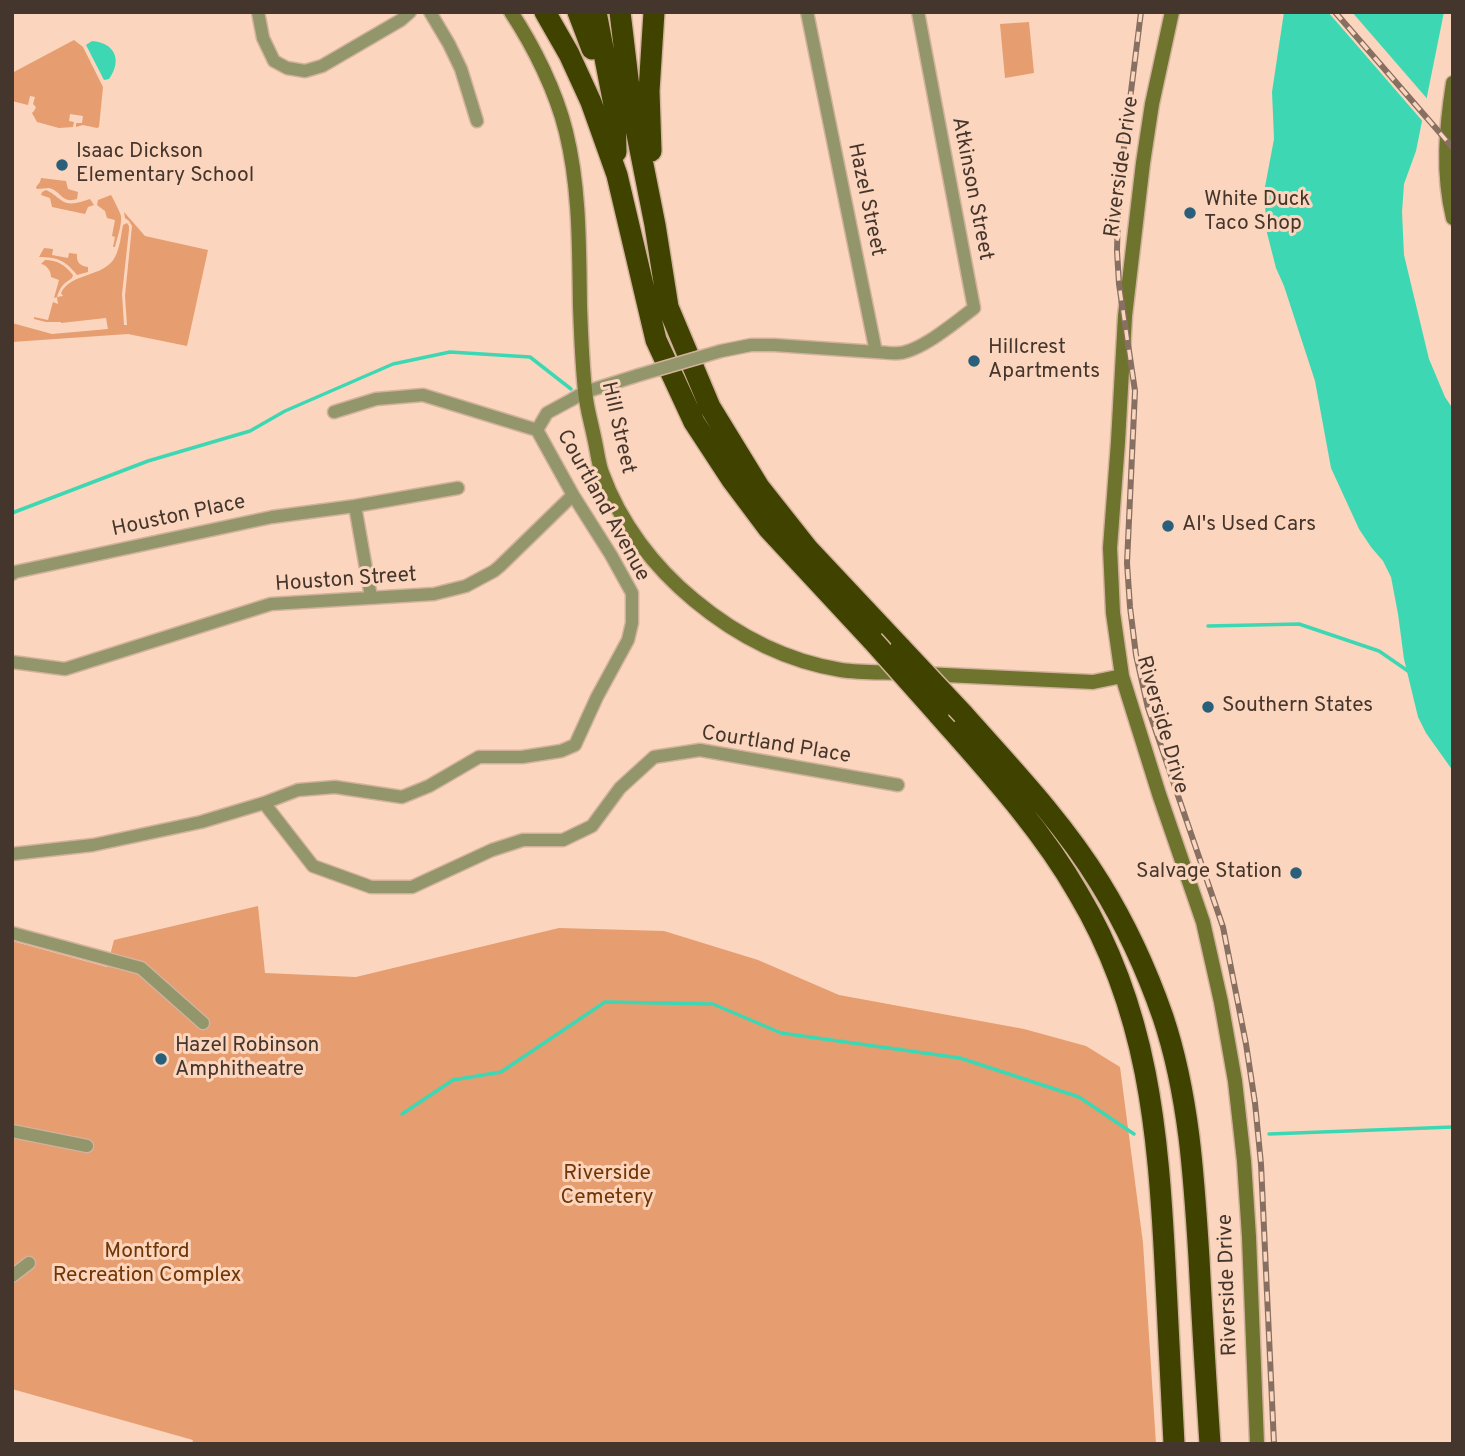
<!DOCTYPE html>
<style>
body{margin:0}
#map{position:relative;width:1465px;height:1456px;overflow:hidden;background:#fbd5bd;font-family:Overpass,sans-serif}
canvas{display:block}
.frame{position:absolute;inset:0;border:14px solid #45362d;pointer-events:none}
</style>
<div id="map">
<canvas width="1465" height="1456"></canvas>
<div class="frame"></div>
</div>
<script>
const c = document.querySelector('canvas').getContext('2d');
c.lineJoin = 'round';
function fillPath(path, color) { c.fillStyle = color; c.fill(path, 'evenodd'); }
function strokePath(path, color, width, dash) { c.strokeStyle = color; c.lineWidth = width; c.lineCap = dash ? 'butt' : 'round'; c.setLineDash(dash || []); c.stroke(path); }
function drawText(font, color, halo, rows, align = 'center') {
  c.font = font + ' Overpass,sans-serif'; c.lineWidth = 6; c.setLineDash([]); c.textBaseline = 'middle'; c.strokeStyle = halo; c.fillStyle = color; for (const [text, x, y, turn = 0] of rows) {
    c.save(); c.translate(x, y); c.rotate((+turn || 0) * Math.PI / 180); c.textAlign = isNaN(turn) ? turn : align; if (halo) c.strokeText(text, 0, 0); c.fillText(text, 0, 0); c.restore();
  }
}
fillPath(new Path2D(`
 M 1029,22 L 1034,73 L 1005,78 L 1000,24 Z
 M 74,40 L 83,47 L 103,87 L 99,127 L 97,128 L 83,125 L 76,127 L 76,123 L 82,123 L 83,116 L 70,114 L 69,121 L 74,122 L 73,127 L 59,128 L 37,122 L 32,113 L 34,111 L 36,107 L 33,104 L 35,97 L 30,96 L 28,105 L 12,101 L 12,73 Z
 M 41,178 L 66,181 L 68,189 L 78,192 L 77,199 C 61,204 62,191 49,188 C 47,188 39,189 37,189 L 36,187 L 40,182 Z
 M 46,190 C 53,193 55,196 61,200 C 70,207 80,202 90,199 L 94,205 L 88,207 L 85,214 L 52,207 L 50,198 L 41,195 L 42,192 Z
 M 111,195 C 113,198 120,212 121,216 C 122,225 117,238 115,247 L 113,247 L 115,237 L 112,236 L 115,220 L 107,218 L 105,211 L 97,205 L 98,200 Z
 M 124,212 L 145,236 L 208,250 L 187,346 L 128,334 L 12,342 L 12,323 L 52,334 L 108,329 L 106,318 L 61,323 L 61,322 L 46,322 L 34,319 L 34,317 L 48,320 L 53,302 L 58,304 L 57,297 L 54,298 L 59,280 L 51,277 C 51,271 47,265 41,264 L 45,260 C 57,260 65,265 73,275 L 72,278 C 63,284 60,287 57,297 L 63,296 L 61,293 C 71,272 104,278 115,257 C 120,248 121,235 123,225 L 127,223 L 129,226 L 129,230 L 122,294 L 124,325 L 127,325 L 125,296 L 132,226 L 129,221 L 125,218 Z
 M 44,248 L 53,249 L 52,255 L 68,258 L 69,253 L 77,254 C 76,262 80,266 88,267 L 88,272 L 77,275 C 65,260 57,257 39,257 Z
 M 258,906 L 265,973 L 356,977 L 559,928 L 664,931 L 758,960 L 839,995 L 1024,1029 L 1086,1046 L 1120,1067 L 1143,1243 L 1156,1444 L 192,1444 L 193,1440 L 12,1389 L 12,941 L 107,967 L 114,940 Z`), '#e69d6f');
fillPath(new Path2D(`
 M 1284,12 L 1444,12 L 1416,151 L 1404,184 L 1402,212 L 1404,255 L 1429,359 L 1445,397 L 1453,409 L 1453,771 L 1426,733 L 1418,717 L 1404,659 L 1398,614 L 1391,577 L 1383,561 L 1371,547 L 1359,529 L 1331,468 L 1315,381 L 1284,286 L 1276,268 L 1267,233 L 1264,192 L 1274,139 L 1272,92 Z
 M 92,41 C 116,43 122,61 109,79 L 104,80 L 86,45 Z`), '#3dd8b3');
fillPath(new Path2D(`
 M 1328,12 L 1352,12 L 1430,102 L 1425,124 Z`), '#fbd5bd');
strokePath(new Path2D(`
 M 12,513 L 148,461 L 250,431 L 285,411 L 393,364 L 450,352 L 530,357 L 571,389
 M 1208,626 L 1299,624 L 1379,651 L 1408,671
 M 402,1114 L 453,1080 L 501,1072 L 605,1002 L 713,1004 L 781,1033 L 960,1058 L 1079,1097 L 1134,1134
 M 1269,1134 L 1453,1127`), '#3dd8b3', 3.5);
const street = new Path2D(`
 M 258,12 L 263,38 L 274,61 L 287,68 L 305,71 L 322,66 L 401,20 L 410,12
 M 430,12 L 449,44 L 461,69 L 477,121
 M 807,12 L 876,352 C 884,352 892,354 899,353 C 921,351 956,322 974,308 L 918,12
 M 721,351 L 751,345 L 774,345 L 876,352
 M 334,412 L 376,399 L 423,395 L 537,430
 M 537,430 L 547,413 L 571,400 L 585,392 L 639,375
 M 355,506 L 371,597
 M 12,574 L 15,572 L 272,517 L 355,506 L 458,488
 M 12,662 L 65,669 L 271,604 L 434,594 L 466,586 L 494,571 L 500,566 L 573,495
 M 264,803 L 313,866 L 371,887 L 412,887 L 492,850 L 523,840 L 563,840 L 592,826 L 620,788 L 654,757 L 700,750 L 898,785
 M 12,854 L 93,845 L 201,822 L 264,803 L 298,790 L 335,787 L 402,797 L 429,786 L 479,757 L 522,757 L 561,751 L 575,745 L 597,697 L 628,640 L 632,623 L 632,593 L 611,555 L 573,495 L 537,430
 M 12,933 L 141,968 L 203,1023
 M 12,1131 L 87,1146
 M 12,1276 L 29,1263`);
const secondary = new Path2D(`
 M 511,12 C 534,47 556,91 566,132 C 580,189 579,248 580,306 C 581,334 582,363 585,390 C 586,406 591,422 594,437 C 597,449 598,462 602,473 C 620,523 654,567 694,600 C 736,635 786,661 841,670 C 861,673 883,672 904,673
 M 1172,12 L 1152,104 L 1143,163 L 1125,316 L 1118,442 L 1110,548 L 1113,613 L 1122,676 L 1159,794 L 1203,922 L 1221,1002 L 1235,1081 L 1244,1161 L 1249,1237 L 1257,1444
 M 1453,83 C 1446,128 1442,173 1453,218
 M 924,674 L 1093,682 L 1122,676`);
const highway = new Path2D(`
 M 545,12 L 569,54 L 591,102 L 617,175 L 656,340 L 694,422 L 732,480 L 768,528 L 873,641
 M 578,12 L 592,49
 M 596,12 L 615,110 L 616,152
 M 620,12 L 631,104 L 655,225 L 668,307 L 710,407 L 759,487 L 808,549 L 901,648
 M 651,151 L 649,91 L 654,12
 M 938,714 C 988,771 1040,827 1078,893 C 1148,1010 1158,1131 1165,1264 C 1168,1324 1171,1384 1174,1444
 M 963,714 C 1011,768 1062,821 1100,883 C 1126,925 1147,971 1163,1017 C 1189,1095 1194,1177 1199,1258 C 1202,1320 1206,1382 1210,1444`);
strokePath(street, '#d3b29d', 15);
strokePath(secondary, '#d3b29d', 17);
strokePath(highway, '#d3b29d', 24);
strokePath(street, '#92966a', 12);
strokePath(secondary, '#6e732d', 14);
strokePath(highway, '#404300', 21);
const rail = new Path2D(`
 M 1141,12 L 1123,155 L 1118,213 L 1117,251 L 1119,284 L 1135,391 L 1127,563 L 1130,607 L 1136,655 L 1148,708 L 1223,927 L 1246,1044 L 1255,1103 L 1261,1164 L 1274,1444
 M 1335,12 L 1453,148`);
strokePath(rail, '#877061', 6);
strokePath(rail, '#fbd5bd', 3.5, [10]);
const streetBridge = new Path2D(`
 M 639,375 L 721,351`);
const highwayBridge = new Path2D(`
 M 873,641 L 938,714
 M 901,648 L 963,714`);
strokePath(streetBridge, '#d3b29d', 15, []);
strokePath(highwayBridge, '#d3b29d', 24, []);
strokePath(streetBridge, '#92966a', 12);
strokePath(highwayBridge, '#404300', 21);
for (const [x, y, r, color] of [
 [62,165,7,"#295f7a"],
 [1190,213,7,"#295f7a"],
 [974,361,7,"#295f7a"],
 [1168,526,7,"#295f7a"],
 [1208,707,7,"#295f7a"],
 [1296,873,7,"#295f7a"],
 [161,1059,7,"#295f7a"]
]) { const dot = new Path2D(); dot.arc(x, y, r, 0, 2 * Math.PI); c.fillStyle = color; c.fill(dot); strokePath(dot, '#fbd5bd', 2.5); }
drawText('21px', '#45362d', '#fbd5bd', [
 ["Isaac Dickson",76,153],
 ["Elementary School",76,177],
 ["White Duck",1204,201],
 ["Taco Shop",1204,225],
 ["Hillcrest",988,349],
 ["Apartments",988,373],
 ["Al's Used Cars",1182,526],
 ["Southern States",1222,707],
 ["Salvage Station",1282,873,"right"],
 ["Hazel Robinson",175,1047],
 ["Amphitheatre",175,1071]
], 'left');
drawText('21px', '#45362d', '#fbd5bd', [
 ["Riverside Drive",1123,167,-82],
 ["Atkinson Street",971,189,79],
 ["Hazel Street",865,200,78],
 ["Hill Street",617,428,77],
 ["Courtland Avenue",602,506,61],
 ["Houston Place",179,517,-12],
 ["Houston Street",346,581,-4],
 ["Riverside Drive",1161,725,74],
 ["Courtland Place",776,746,9],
 ["Riverside Drive",1229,1285,-92]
]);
drawText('21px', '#703502', '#fbd5bd', [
 ["Riverside",607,1175],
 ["Cemetery",607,1199],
 ["Montford",147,1253],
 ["Recreation Complex",147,1277]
]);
</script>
